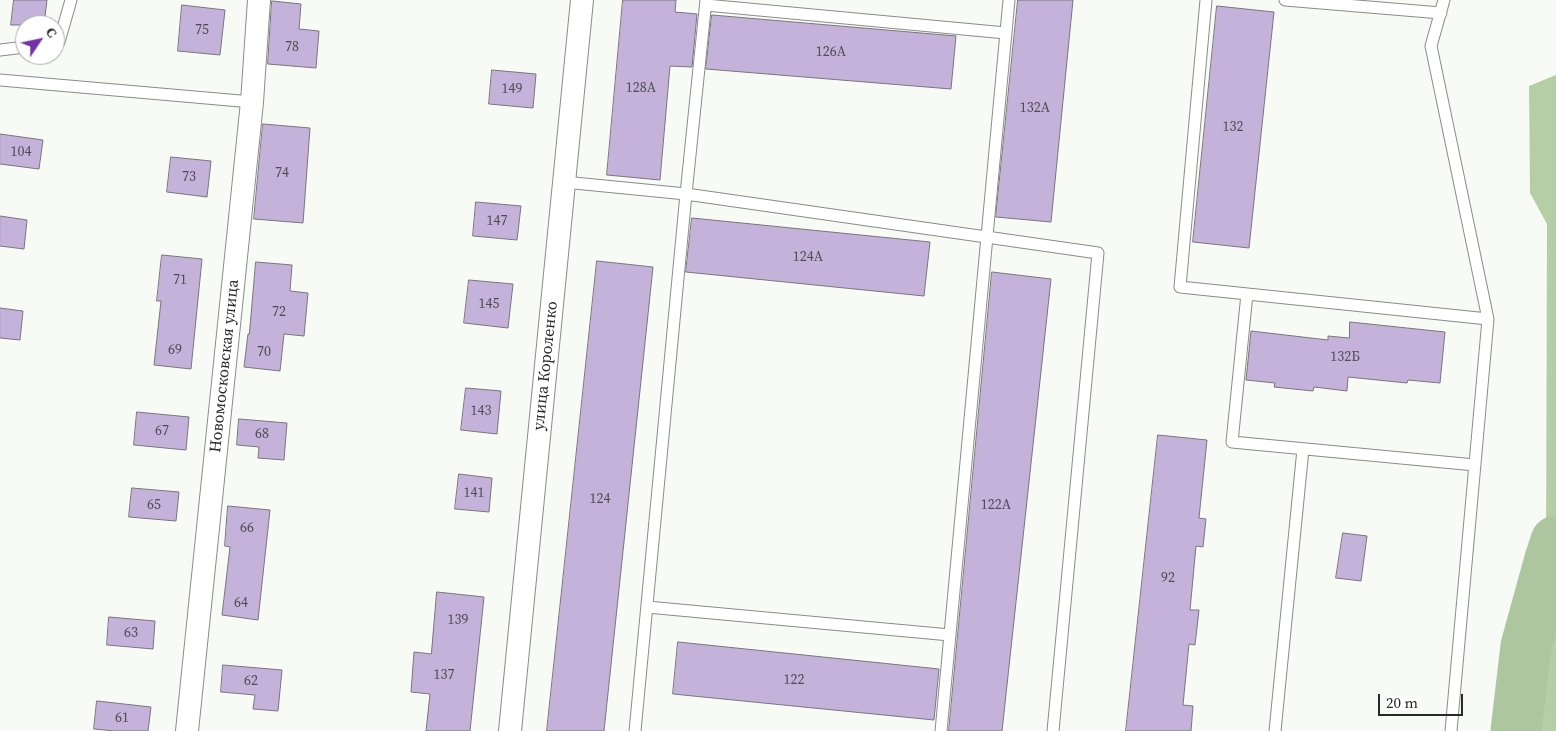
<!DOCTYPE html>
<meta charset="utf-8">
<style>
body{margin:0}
#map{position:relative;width:1556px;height:731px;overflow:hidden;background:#f8faf6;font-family:"Source Serif 4",serif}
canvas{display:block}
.north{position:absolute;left:15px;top:15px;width:50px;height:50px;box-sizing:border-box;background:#fff;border:1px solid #a9a9a9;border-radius:50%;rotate:56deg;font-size:14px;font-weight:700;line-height:20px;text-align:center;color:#282928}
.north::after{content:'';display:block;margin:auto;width:18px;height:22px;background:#7332a7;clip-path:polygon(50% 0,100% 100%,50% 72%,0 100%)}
.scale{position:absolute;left:1378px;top:694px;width:85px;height:22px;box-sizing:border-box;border:2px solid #282928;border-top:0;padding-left:6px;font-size:15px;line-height:18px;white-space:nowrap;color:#282928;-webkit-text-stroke:4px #fff;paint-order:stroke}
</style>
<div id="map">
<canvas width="1556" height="731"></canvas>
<div class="north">С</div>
<div class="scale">20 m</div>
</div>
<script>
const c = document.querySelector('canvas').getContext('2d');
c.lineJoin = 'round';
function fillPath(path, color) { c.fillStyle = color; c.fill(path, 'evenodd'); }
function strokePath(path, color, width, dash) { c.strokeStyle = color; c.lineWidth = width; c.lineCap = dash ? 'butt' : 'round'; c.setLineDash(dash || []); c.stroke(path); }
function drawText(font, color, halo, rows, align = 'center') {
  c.font = font + ' "Source Serif 4",serif'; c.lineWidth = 4; c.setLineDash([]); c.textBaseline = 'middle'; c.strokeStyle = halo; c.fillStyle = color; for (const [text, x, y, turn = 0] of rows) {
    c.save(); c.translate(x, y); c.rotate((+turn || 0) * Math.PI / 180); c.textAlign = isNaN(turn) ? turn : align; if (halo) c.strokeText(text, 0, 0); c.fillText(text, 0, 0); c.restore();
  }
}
fillPath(new Path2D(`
 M 1556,75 L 1556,562 L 1546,559 L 1547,224 L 1530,193 L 1529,86 Z
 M 1550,576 L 1556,577 L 1556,731 L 1517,731 L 1513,659 L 1530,593 L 1545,597 Z`), '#b6cea6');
strokePath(new Path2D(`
 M 1516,731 L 1526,646 L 1550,559 L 1556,541`), '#aec69f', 51);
const building = new Path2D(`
 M 14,0 L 47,0 L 44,25 L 11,25 Z
 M 623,0 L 676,0 L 675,12 L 697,14 L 692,67 L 670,66 L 660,180 L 607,175 Z
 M 1018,0 L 1073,0 L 1051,222 L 996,217 Z
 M 272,1 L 301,4 L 299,29 L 319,31 L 316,68 L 268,64 Z
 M 182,5 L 225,10 L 220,55 L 178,51 Z
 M 1217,6 L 1274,12 L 1249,248 L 1193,242 Z
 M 712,15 L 956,36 L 951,89 L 706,69 Z
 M 492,70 L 536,74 L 533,108 L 489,104 Z
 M 263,124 L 310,128 L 303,223 L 254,219 Z
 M 0,134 L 43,140 L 39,169 L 0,164 Z
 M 171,157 L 211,161 L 207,197 L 167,192 Z
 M 476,202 L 521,206 L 517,240 L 473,236 Z
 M 0,216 L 27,220 L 24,249 L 0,246 Z
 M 692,218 L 930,242 L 924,296 L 686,272 Z
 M 162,255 L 202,259 L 191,369 L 154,365 L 161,301 L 157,301 Z
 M 597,261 L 653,267 L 604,731 L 547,731 Z
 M 256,262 L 292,265 L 290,291 L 308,293 L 304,336 L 284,334 L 280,371 L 244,367 L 248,334 L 249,334 Z
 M 992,272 L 1051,279 L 1002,731 L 949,731 Z
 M 469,280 L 513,284 L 508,328 L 464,323 Z
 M 0,308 L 23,311 L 20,340 L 0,338 Z
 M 1350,322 L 1445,332 L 1440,383 L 1408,380 L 1407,383 L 1348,377 L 1347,391 L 1314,387 L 1313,391 L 1274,387 L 1275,383 L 1246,380 L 1251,331 L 1328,340 L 1328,336 L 1349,338 Z
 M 466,388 L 501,391 L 497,434 L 461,430 Z
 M 137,412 L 189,417 L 186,450 L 134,445 Z
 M 239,419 L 287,423 L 284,460 L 258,458 L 259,447 L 237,445 Z
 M 1158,435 L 1207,440 L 1199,518 L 1206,519 L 1203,547 L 1196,546 L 1190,610 L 1199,610 L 1195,645 L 1189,644 L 1183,705 L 1193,706 L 1191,731 L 1126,731 Z
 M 459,474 L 492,478 L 489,512 L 455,509 Z
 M 132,488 L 179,492 L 176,521 L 129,517 Z
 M 228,506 L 270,510 L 258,620 L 222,615 L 230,547 L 225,546 Z
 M 1343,533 L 1367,536 L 1361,581 L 1336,578 Z
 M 437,592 L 484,597 L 470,731 L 426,731 L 430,694 L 411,692 L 414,652 L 431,654 Z
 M 109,617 L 155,621 L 153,649 L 107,645 Z
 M 678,642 L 939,669 L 934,720 L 673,694 Z
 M 223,665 L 282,670 L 278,711 L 253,709 L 255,695 L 221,692 Z
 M 97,701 L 151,707 L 148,731 L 115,731 L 94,729 Z`);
fillPath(building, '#c5b2da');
strokePath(building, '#78767a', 1);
const lane = new Path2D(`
 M 1206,0 L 1180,287 L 1488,319
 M 1285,0 L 1441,13
 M 1444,0 L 1431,46 L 1488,319 L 1451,731
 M 706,5 L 1006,33
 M 55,43 L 59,42 L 71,0
 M 0,50 L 25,47
 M 0,80 L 252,102
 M 564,182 L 686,194 L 1098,253 L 1053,731
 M 1247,294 L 1232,442 L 1475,465
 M 647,607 L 950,635
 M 635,731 L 686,194 L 706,0
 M 941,731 L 1009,0
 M 1275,731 L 1303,449`);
const street = new Path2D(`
 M 187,731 L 252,102 L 259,0
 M 510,731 L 582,0`);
strokePath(lane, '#8a8c89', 13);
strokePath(street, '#8a8c89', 24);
strokePath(lane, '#fff', 11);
strokePath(street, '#fff', 22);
drawText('14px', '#4f4b54', null, [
 ["75",202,30],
 ["78",292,47],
 ["126А",831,52],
 ["128А",641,88],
 ["149",512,89],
 ["132А",1035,108],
 ["132",1233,127],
 ["104",21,152],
 ["74",282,173],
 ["73",189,177],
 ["147",497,221],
 ["124А",808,257],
 ["71",180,280],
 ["145",489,304],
 ["72",279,312],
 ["69",175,350],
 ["70",264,352],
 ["132Б",1345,357],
 ["143",481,411],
 ["67",162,431],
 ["68",262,434],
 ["141",474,493],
 ["124",600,499],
 ["65",154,505],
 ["122А",996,505],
 ["66",247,528],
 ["92",1168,578],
 ["64",241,603],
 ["139",458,620],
 ["63",131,633],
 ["137",444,675],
 ["122",794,680],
 ["62",251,681],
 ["61",122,718]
]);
drawText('16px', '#282928', '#fff', [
 ["Новомосковская улица",225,366,-84],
 ["улица Короленко",546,366,-84]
]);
</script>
